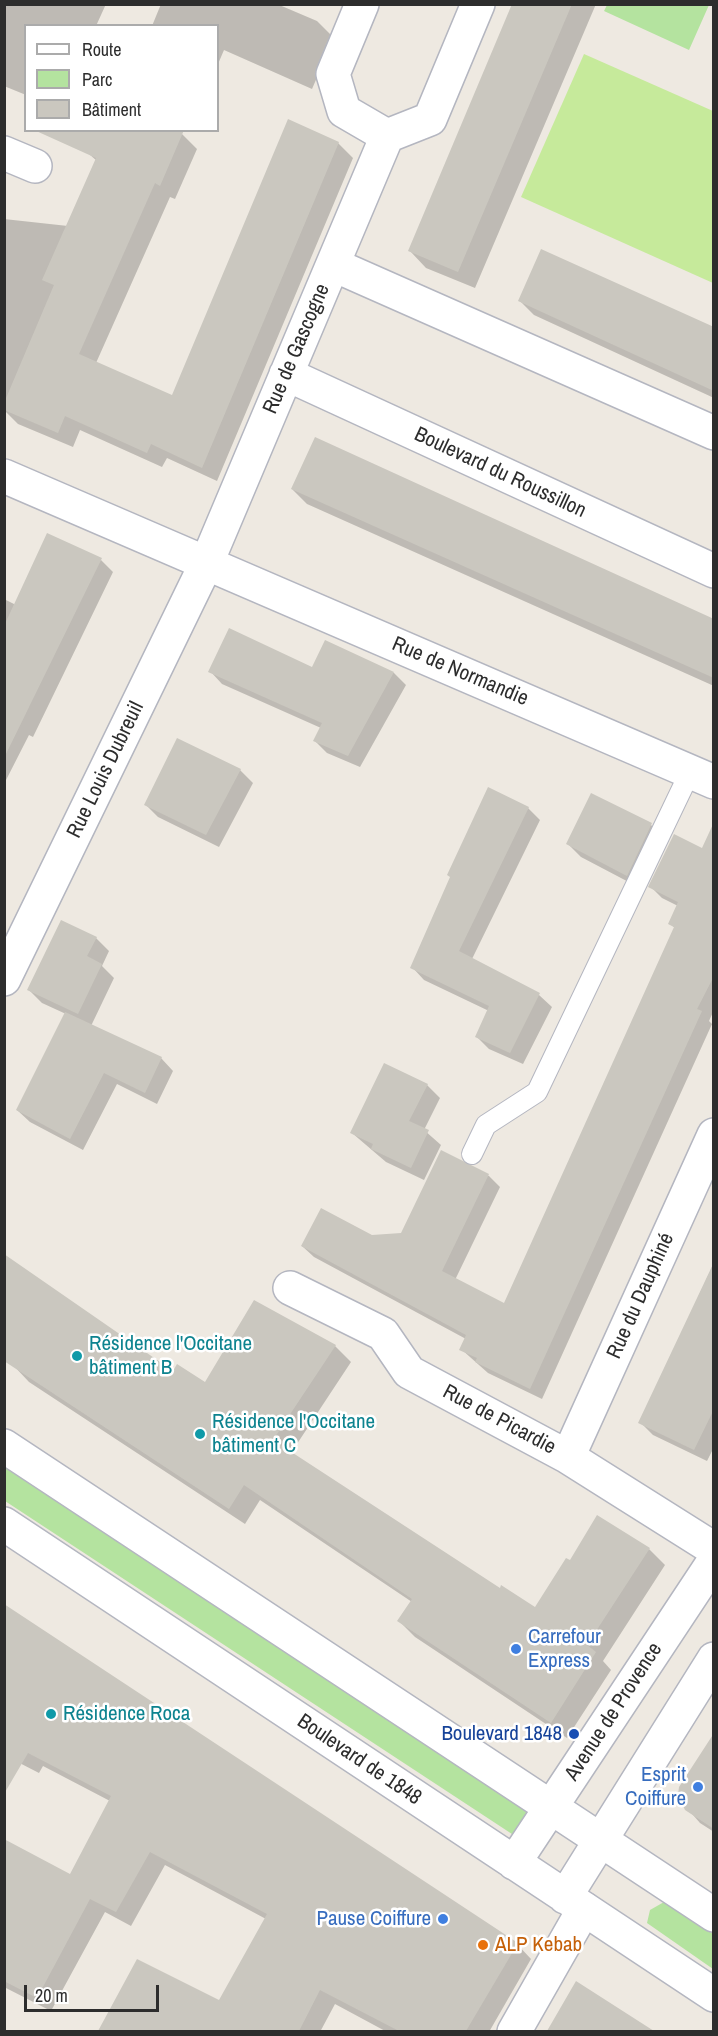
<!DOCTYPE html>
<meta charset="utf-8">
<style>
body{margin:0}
#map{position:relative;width:718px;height:2036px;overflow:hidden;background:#eee9e1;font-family:"Archivo Narrow",sans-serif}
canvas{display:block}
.frame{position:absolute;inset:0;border:6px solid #2d2d2d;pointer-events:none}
.legend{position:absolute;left:24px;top:24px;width:195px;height:108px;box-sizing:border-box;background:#fff;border:2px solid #ababab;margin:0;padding:8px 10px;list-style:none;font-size:18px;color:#2d2d2d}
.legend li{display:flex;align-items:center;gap:12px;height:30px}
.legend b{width:30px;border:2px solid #ababab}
.scale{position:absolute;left:24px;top:1985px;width:135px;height:27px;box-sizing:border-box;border:3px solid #2d2d2d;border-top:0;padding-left:8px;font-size:18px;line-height:21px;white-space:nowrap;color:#2d2d2d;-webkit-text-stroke:4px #fff;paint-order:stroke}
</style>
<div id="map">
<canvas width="718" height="2036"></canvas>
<div class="frame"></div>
<ul class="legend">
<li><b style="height:8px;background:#fff"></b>Route</li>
<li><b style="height:16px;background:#b4e39f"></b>Parc</li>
<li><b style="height:16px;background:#cac7bf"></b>Bâtiment</li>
</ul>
<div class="scale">20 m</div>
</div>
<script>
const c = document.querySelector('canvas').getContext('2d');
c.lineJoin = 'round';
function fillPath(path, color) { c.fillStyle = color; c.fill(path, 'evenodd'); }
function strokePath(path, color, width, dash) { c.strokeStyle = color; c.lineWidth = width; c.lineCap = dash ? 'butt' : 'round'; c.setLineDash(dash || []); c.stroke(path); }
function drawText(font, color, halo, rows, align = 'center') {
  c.font = font + ' "Archivo Narrow",sans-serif'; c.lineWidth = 5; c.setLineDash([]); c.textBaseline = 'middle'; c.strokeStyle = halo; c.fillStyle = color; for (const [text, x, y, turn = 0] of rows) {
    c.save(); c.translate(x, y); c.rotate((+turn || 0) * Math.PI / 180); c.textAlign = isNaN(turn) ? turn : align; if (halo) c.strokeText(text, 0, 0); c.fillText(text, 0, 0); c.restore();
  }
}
fillPath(new Path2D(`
 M 607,5 L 607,4 L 709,5 L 689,50 L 604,11 Z
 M 4,1467 L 523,1807 L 529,1813 L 515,1836 L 5,1501 Z
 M 664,1902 L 713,1934 L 713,1969 L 647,1923 L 650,1910 Z`), '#b4e39f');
fillPath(new Path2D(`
 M 584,54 L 713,111 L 713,283 L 521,197 Z`), '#c6ea9b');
fillPath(new Path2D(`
 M 7,4 L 106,4 L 96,26 L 26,26 L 26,95 L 4,86 L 4,10 Z
 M 161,4 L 277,4 L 317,21 L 334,38 L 312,89 L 224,50 L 218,64 L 218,26 L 152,26 Z
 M 514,4 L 596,4 L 475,288 L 426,268 L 410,251 Z
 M 173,130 L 182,134 L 197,149 L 175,199 L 170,197 L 96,363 L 173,397 L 338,143 L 353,158 L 217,481 L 167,458 L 162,467 L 80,430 L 73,447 L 18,424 L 4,410 L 4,219 L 68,226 L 97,161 L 89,154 Z
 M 520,301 L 714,328 L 714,398 L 534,315 Z
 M 292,489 L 714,620 L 714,686 L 307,504 Z
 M 101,560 L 113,572 L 33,737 L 29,735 L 4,784 L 4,599 L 16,605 Z
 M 210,671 L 394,673 L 406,685 L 360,767 L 327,753 L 315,741 L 321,728 L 222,684 Z
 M 178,740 L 240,770 L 253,783 L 219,847 L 158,817 L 146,805 Z
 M 592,795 L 651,825 L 664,838 L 640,888 L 581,857 L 568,844 Z
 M 528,808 L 540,820 L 472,959 L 539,995 L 552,1007 L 523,1064 L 489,1049 L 477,1037 L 489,1011 L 424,980 L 412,967 Z
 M 714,847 L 714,1010 L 709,1021 L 712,1024 L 542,1399 L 488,1373 L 461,1349 L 466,1339 L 314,1257 L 302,1246 L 402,1234 L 442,1152 L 489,1176 L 500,1187 L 455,1280 L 504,1305 L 675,928 L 670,924 L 678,906 L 662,898 L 650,886 L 703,850 Z
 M 96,938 L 109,951 L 102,966 L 114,978 L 91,1026 L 161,1058 L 173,1071 L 157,1104 L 117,1084 L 83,1150 L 30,1122 L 17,1110 L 66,1014 L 42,1003 L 29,990 Z
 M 427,1085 L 440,1098 L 424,1130 L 441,1145 L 424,1180 L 386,1162 L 352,1133 Z
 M 714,1263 L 714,1447 L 707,1461 L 653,1435 L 640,1422 Z
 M 335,1346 L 351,1362 L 291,1453 L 500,1590 L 535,1609 L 571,1562 L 649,1549 L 665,1565 L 603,1661 L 611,1670 L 567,1738 L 415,1637 L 399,1621 L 412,1602 L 260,1500 L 245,1524 L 29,1382 L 13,1365 L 174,1373 L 206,1384 Z
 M 4,1606 L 517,1944 L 531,1959 L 489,2032 L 387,2032 L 335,2004 L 320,2032 L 114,2032 L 104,2022 L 220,2002 L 266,1919 L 165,1865 L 131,1926 L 105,1912 L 51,2011 L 4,1987 L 4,1841 L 71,1876 L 110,1801 L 43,1766 L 39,1773 L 4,1755 Z
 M 714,1736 L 714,1832 L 700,1823 L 680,1800 L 681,1787 Z
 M 576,1984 L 650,2032 L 549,2032 Z`), '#0003');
fillPath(new Path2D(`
 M 512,4 L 572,4 L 458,272 L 408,251 Z
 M 288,119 L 339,142 L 202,468 L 151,444 L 147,453 L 65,416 L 58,433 L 4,410 L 4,403 L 54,285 L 42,280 L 96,158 L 34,130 L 184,130 L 160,186 L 155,183 L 79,354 L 172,395 Z
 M 541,249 L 714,327 L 714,391 L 518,301 Z
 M 315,437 L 714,619 L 714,678 L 291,489 Z
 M 47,533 L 102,558 L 4,758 L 4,626 Z
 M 229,628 L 312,667 L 325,640 L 394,672 L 348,756 L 313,741 L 322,723 L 208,672 Z
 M 177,738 L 241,769 L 206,835 L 144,805 Z
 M 488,787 L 529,807 L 459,951 L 540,993 L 510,1053 L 475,1037 L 489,1006 L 410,968 L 450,877 L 447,875 Z
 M 591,793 L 652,823 L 627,876 L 566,844 Z
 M 714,822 L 714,976 L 697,1009 L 702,1011 L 530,1389 L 475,1362 L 477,1358 L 459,1350 L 466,1335 L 301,1246 L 321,1208 L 372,1235 L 401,1233 L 441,1150 L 489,1174 L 442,1271 L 504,1303 L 674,927 L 668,924 L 678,902 L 648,887 L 674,834 L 702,848 Z
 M 61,920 L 97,937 L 87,956 L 102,964 L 78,1014 L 27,990 Z
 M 65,1012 L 162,1057 L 145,1093 L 104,1073 L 70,1139 L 16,1110 Z
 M 384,1063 L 428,1084 L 409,1121 L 429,1130 L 411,1168 L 371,1149 L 373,1144 L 350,1133 Z
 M 4,1254 L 173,1371 L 177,1364 L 205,1382 L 254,1300 L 336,1345 L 273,1440 L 500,1588 L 501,1585 L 535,1607 L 566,1558 L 570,1560 L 597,1515 L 650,1548 L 587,1645 L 596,1652 L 551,1723 L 397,1621 L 412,1599 L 244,1485 L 229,1509 L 4,1361 Z
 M 714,1262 L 714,1409 L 694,1450 L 638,1423 Z
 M 4,1604 L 518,1943 L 466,2031 L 399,2031 L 320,1990 L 299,2031 L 98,2031 L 137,1959 L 219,2000 L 267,1914 L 150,1852 L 116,1912 L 90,1899 L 37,1998 L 4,1981 L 4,1839 L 70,1874 L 111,1796 L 28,1753 L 4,1794 Z
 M 714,1733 L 714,1829 L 685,1810 L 678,1795 L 679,1787 Z
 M 576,1981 L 654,2031 L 547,2031 Z`), '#cac7bf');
const service = new Path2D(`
 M 472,1154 L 486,1125 L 537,1092 L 690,772`);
const minor = new Path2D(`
 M 362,4 L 333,74 L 344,111 L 387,136
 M 4,153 L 35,166
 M 334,265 L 714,433
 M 286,374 L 714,571
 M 4,476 L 714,782
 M 4,979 L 207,562 L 387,136 L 430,119 L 478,4
 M 290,1288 L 383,1334 L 409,1372 L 568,1457 L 714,1549
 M 568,1457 L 714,1135
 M 514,2032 L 584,1909`);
const tertiary = new Path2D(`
 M 4,1446 L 714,1915
 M 4,1524 L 714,1995
 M 514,1863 L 714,1561
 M 565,1897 L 714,1659`);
strokePath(service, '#b4b6c0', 22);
strokePath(minor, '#b4b6c0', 36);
strokePath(tertiary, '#b4b6c0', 36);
strokePath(service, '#fff', 20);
strokePath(minor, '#fff', 33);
strokePath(tertiary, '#fff', 33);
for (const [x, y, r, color] of [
 [77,1356,6,"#0f9aa8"],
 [200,1434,6,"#0f9aa8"],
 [516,1649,6,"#3f7fe0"],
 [51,1714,6,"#0f9aa8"],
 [574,1734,6,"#1a4fb4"],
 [698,1787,6,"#3f7fe0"],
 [443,1919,6,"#3f7fe0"],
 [483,1945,6,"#e8710a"]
]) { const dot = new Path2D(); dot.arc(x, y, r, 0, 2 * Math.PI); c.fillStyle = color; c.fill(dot); strokePath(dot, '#fff', 2); }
drawText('21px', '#2d2d2d', '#fff', [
 ["Rue de Gascogne",297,349,-67],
 ["Boulevard du Roussillon",500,473,25],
 ["Rue de Normandie",460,672,23],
 ["Rue Louis Dubreuil",106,770,-64],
 ["Rue du Dauphiné",641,1296,-66],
 ["Rue de Picardie",499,1420,28],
 ["Avenue de Provence",614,1712,-57],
 ["Boulevard de 1848",359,1760,34]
]);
drawText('21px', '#0d838f', '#fff', [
 ["Résidence l'Occitane",89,1344],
 ["bâtiment B",89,1368],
 ["Résidence l'Occitane",212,1422],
 ["bâtiment C",212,1446],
 ["Résidence Roca",63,1714]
], 'left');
drawText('21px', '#366cbe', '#fff', [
 ["Carrefour",528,1637,"left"],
 ["Express",528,1661,"left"],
 ["Esprit",686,1775],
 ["Coiffure",686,1799],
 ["Pause Coiffure",431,1919]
], 'right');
drawText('21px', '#164399', '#fff', [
 ["Boulevard 1848",562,1734]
], 'right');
drawText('21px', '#c56008', '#fff', [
 ["ALP Kebab",495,1945]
], 'left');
</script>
